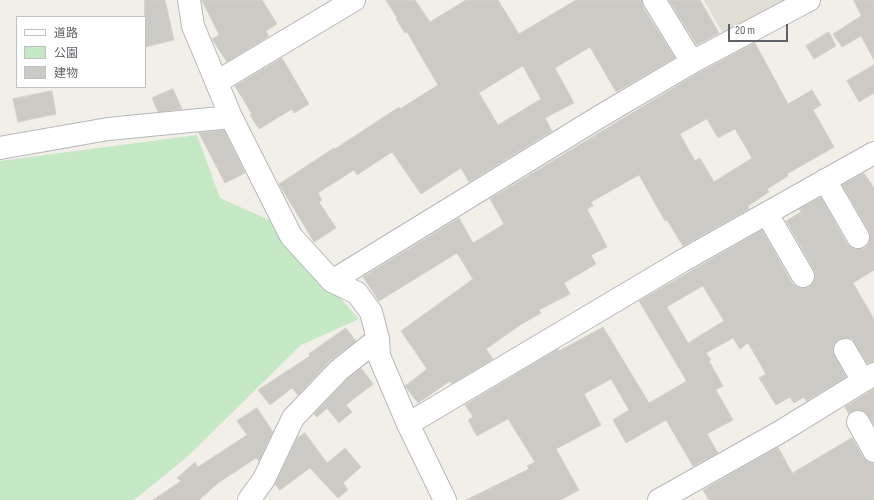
<!DOCTYPE html>
<meta charset="utf-8">
<style>
body{margin:0}
#map{position:relative;width:874px;height:500px;overflow:hidden;background:#f1efe8;font-family:"Sofia Sans Condensed","Noto Sans JP",sans-serif}
canvas{display:block}
.legend{position:absolute;left:16px;top:16px;width:130px;height:72px;box-sizing:border-box;background:#fff;border:1px solid #bfc1c3;margin:0;padding:5px 7px;list-style:none;font-size:12px;color:#5f6368}
.legend li{display:flex;align-items:center;gap:8px;height:20px}
.legend b{width:20px;border:1px solid #bfc1c3}
.scale{position:absolute;left:728px;top:24px;width:60px;height:18px;box-sizing:border-box;border:2px solid #5f6368;border-top:0;padding-left:5px;font-size:12px;line-height:14px;white-space:nowrap;color:#5f6368;-webkit-text-stroke:3px #fff;paint-order:stroke}
</style>
<div id="map">
<canvas width="874" height="500"></canvas>
<ul class="legend">
<li><b style="height:5px;background:#fff"></b>道路</li>
<li><b style="height:11px;background:#c5e8c5"></b>公園</li>
<li><b style="height:11px;background:#cccac5"></b>建物</li>
</ul>
<div class="scale">20 m</div>
</div>
<script>
const c = document.querySelector('canvas').getContext('2d');
c.lineJoin = 'round';
function fillPath(path, color) { c.fillStyle = color; c.fill(path, 'evenodd'); }
function strokePath(path, color, width, dash) { c.strokeStyle = color; c.lineWidth = width; c.lineCap = dash ? 'butt' : 'round'; c.setLineDash(dash || []); c.stroke(path); }
fillPath(new Path2D(`
 M 704,0 L 794,0 L 724,36 Z`), '#e1ded6');
fillPath(new Path2D(`
 M 197,135 L 220,198 L 280,225 L 331,288 L 359,319 L 301,345 L 187,457 L 134,500 L 0,500 L 0,161 Z`), '#c5e8c5');
const building = new Path2D(`
 M 145,0 L 165,0 L 174,40 L 145,47 Z
 M 202,0 L 262,0 L 277,24 L 266,31 L 269,36 L 227,62 L 212,39 L 219,35 Z
 M 386,0 L 415,0 L 430,22 L 466,0 L 498,0 L 519,34 L 576,0 L 642,0 L 643,7 L 675,58 L 616,92 L 590,47 L 555,68 L 574,103 L 545,118 L 552,131 L 469,182 L 461,168 L 421,194 L 392,152 L 357,175 L 354,170 L 318,193 L 322,200 L 319,202 L 336,228 L 314,242 L 279,184 L 334,148 L 335,149 L 399,107 L 400,109 L 438,85 L 407,32 L 405,33 L 396,19 L 397,18 ZM 523,66 L 541,99 L 498,125 L 479,93 Z
 M 669,0 L 700,0 L 719,33 L 697,45 Z
 M 854,0 L 874,0 L 874,60 L 861,36 L 842,47 L 833,34 L 861,16 Z
 M 829,32 L 836,46 L 814,59 L 806,46 Z
 M 755,43 L 788,104 L 812,90 L 821,105 L 813,110 L 834,147 L 787,174 L 788,176 L 767,189 L 769,192 L 748,206 L 749,209 L 683,246 L 667,220 L 665,221 L 639,175 L 591,202 L 593,206 L 587,209 L 607,247 L 591,255 L 596,264 L 564,283 L 570,294 L 539,310 L 541,313 L 520,325 L 486,349 L 493,359 L 452,384 L 450,381 L 418,403 L 405,386 L 427,369 L 401,331 L 473,279 L 457,253 L 379,301 L 363,277 L 459,218 L 473,243 L 504,224 L 490,199 L 698,73 ZM 707,119 L 718,138 L 735,129 L 752,158 L 714,182 L 700,158 L 695,161 L 680,134 Z
 M 282,58 L 309,104 L 294,113 L 292,109 L 259,129 L 250,115 L 252,114 L 235,86 Z
 M 874,65 L 874,93 L 859,102 L 847,81 Z
 M 173,89 L 182,109 L 158,112 L 152,98 Z
 M 52,91 L 56,114 L 18,122 L 13,99 Z
 M 224,130 L 245,173 L 225,183 L 199,133 Z
 M 864,173 L 874,188 L 874,270 L 853,283 L 874,319 L 874,362 L 867,363 L 852,339 L 845,338 L 839,339 L 834,344 L 833,350 L 846,377 L 806,401 L 804,397 L 794,403 L 790,397 L 776,405 L 759,378 L 766,374 L 748,343 L 740,349 L 733,338 L 706,353 L 711,360 L 709,361 L 723,386 L 716,390 L 733,420 L 707,434 L 718,453 L 693,466 L 666,420 L 626,443 L 613,420 L 629,410 L 611,379 L 584,394 L 601,425 L 556,449 L 579,490 L 561,500 L 466,500 L 529,469 L 527,466 L 535,462 L 508,419 L 477,436 L 468,420 L 473,417 L 465,405 L 558,349 L 559,351 L 603,327 L 649,403 L 685,382 L 686,380 L 639,301 L 762,230 L 792,283 L 797,287 L 803,288 L 809,287 L 814,282 L 815,276 L 814,270 L 786,221 L 801,212 L 799,209 L 821,197 L 847,244 L 852,248 L 858,249 L 865,248 L 869,243 L 870,237 L 869,231 L 842,185 ZM 703,286 L 724,321 L 688,343 L 667,307 Z
 M 346,328 L 356,341 L 330,361 L 298,395 L 292,388 L 270,405 L 258,390 L 310,356 L 309,354 Z
 M 361,368 L 373,384 L 346,405 L 352,412 L 339,423 L 327,408 L 317,417 L 314,414 L 347,379 Z
 M 874,389 L 874,425 L 865,412 L 858,410 L 849,414 L 845,407 Z
 M 257,408 L 273,432 L 259,461 L 256,458 L 218,483 L 199,500 L 153,500 L 181,481 L 177,478 L 195,462 L 198,467 L 247,435 L 237,421 Z
 M 305,433 L 327,463 L 345,448 L 361,467 L 343,483 L 348,490 L 338,498 L 310,468 L 280,490 L 275,484 L 297,438 Z
 M 852,438 L 863,457 L 868,462 L 874,463 L 874,500 L 709,500 L 703,490 L 778,447 L 792,473 Z`);
fillPath(building, '#cccac5');
strokePath(building, '#d6d1c6', 1);
const minor = new Path2D(`
 M 189,0 L 193,26 L 231,117 L 291,236 L 332,281 L 357,293 L 371,312 L 378,339 L 379,356 L 408,424 L 445,500
 M 654,0 L 692,62
 M 217,82 L 354,0
 M 0,148 L 108,129 L 231,117
 M 825,180 L 858,237
 M 767,214 L 803,276
 M 332,281 L 599,117 L 692,62 L 809,0
 M 845,350 L 863,381
 M 858,422 L 874,451
 M 408,424 L 682,261 L 874,153
 M 249,500 L 264,479 L 293,418 L 339,370 L 378,339
 M 659,500 L 780,432 L 874,374`);
strokePath(minor, '#b5b8bc', 24);
strokePath(minor, '#fff', 22);
</script>
